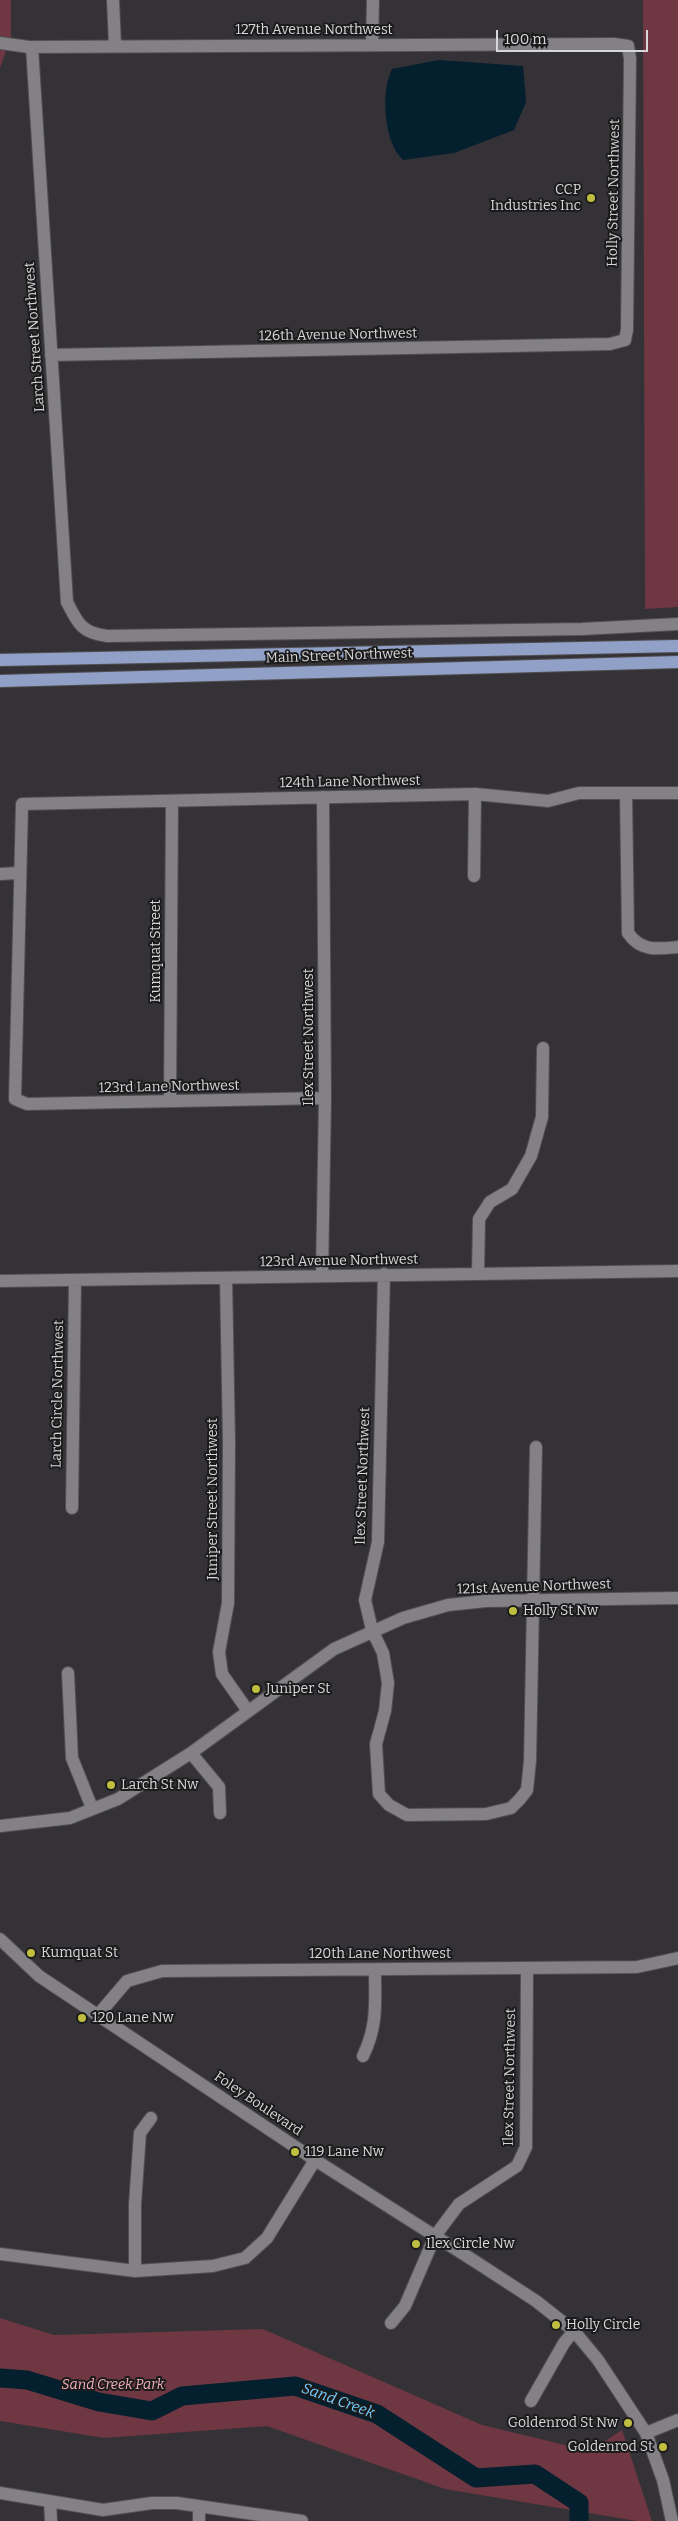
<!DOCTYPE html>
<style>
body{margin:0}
#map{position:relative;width:678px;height:2521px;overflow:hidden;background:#343236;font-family:Bitter,serif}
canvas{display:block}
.scale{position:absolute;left:496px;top:30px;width:152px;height:22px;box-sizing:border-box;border:2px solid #d7d6d8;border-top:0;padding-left:6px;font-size:15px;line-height:18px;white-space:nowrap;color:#d7d6d8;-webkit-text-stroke:4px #1b1b1c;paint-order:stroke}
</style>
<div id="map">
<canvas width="678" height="2521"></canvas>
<div class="scale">100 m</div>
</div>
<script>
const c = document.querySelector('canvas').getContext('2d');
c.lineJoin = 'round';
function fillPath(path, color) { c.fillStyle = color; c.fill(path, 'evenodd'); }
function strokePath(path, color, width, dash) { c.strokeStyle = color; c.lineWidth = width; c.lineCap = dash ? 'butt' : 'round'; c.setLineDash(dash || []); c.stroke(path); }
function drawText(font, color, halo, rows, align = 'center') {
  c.font = font + ' Bitter,serif'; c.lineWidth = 4; c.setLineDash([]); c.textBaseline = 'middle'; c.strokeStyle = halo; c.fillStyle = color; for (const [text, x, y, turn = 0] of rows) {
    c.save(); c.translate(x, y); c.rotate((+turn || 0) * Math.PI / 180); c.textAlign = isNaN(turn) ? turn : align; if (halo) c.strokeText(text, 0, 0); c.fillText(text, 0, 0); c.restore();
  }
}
fillPath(new Path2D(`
 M 0,0 L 11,0 L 11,36 L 0,68 Z
 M 643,0 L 678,0 L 678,607 L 645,609 Z
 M 0,2318 L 54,2335 L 263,2329 L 482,2425 L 590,2451 L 622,2430 L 652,2521 L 637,2521 L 445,2489 L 267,2426 L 104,2438 L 0,2421 Z`), '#6f3742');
fillPath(new Path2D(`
 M 439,60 L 523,66 L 526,102 L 514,130 L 454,153 L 403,160 C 384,143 380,92 392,69 Z`), '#041f2d');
strokePath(new Path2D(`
 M 0,2378 L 27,2380 L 99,2402 L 152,2411 L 182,2396 L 295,2386 L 377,2414 L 476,2478 L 535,2474 L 579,2503 L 579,2521`), '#041f2d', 19);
const minor = new Path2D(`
 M 113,0 L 115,45
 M 0,43 L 29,47 L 614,44 L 628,46 L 630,59 L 627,330 L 625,340 L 610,344 L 51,355
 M 372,45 L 373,0
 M 32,47 L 67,602 C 78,624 82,633 107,636 L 582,629 L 678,624
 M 626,794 L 628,933 C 641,952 658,949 678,947
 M 0,874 L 18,873
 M 474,876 L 475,794
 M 325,1098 L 27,1104 L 15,1099 L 22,804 L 475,794 L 548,801 L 579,793 L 678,793
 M 170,1101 L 172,801
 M 384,1274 L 378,1542 L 365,1600 L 372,1630 L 383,1653 L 388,1683 L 385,1711 L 376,1744 L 379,1794 L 389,1805 L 407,1815 L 486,1814 L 511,1808 L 520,1799 L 527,1790 L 530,1761 L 536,1447
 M 478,1274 L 479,1219 L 490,1202 L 512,1189 L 531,1156 L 542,1117 L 543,1048
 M 322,1276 L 325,1098 L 323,797
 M 226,1278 L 229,1442 L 228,1603 L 219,1652 L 222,1674 L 248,1711
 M 0,1281 L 678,1271
 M 72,1508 L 75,1280
 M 68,1673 L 72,1758 L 92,1808
 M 191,1753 L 219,1787 L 220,1813
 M 0,1826 L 70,1818 L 118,1799 L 191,1753 L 334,1649 L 403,1618 L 448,1605 L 486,1601 L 678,1598
 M 0,1939 L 39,1976 L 315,2160 L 476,2262 L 536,2301 L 574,2331 L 598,2360 L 646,2433 L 663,2480 L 672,2521
 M 98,2015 L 127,1981 L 162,1971 L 637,1967 L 678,1958
 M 363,2056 C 378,2025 375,2003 375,1970
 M 0,2254 L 135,2271 L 213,2266 L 245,2258 L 267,2238 L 315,2160
 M 135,2271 L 135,2204 L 140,2133 L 151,2118
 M 391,2323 L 405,2306 L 435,2236 L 459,2204 L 517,2166 L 526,2147 L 527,1969
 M 531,2401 L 564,2343 L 574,2331
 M 646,2433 L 678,2420
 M 0,2493 L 103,2510 L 152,2503 L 177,2503 L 302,2521
 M 50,2501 L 51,2521
 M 199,2507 L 199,2521`);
const major = new Path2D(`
 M 0,660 L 678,646
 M 0,681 L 678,662`);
strokePath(minor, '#504f52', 14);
strokePath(major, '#504f52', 14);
strokePath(minor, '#838186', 12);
strokePath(major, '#91a0c6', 12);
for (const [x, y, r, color] of [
 [591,198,5,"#bfbe41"],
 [513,1611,5,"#bfbe41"],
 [256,1689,5,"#bfbe41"],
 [111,1785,5,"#bfbe41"],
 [31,1953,5,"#bfbe41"],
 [82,2018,5,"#bfbe41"],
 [295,2152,5,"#bfbe41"],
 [416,2244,5,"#bfbe41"],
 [556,2325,5,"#bfbe41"],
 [628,2423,5,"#bfbe41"],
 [663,2447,5,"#bfbe41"]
]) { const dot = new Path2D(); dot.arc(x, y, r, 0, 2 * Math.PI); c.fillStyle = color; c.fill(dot); strokePath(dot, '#1b1b1c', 2); }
drawText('14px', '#d7d6d8', '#1b1b1c', [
 ["127th Avenue Northwest",314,30],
 ["Holly Street Northwest",614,193,-89],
 ["126th Avenue Northwest",338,335,-1],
 ["Larch Street Northwest",35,337,-94],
 ["Main Street Northwest",339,656,-2],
 ["124th Lane Northwest",350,782,-1],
 ["Kumquat Street",156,951,-90],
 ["Ilex Street Northwest",309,1037,-90],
 ["123rd Lane Northwest",169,1087,-1],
 ["123rd Avenue Northwest",339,1261,-1],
 ["Larch Circle Northwest",58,1394,-89],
 ["Ilex Street Northwest",363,1476,-88],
 ["Juniper Street Northwest",213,1499,-90],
 ["121st Avenue Northwest",534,1587,-2],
 ["120th Lane Northwest",380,1954],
 ["Ilex Street Northwest",510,2077,-89],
 ["Foley Boulevard",258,2104,34]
]);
drawText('14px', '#d7d6d8', '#1b1b1c', [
 ["CCP",581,190,"right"],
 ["Industries Inc",581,206,"right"],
 ["Holly St Nw",523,1611],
 ["Juniper St",266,1689],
 ["Larch St Nw",121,1785],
 ["Kumquat St",41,1953],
 ["120 Lane Nw",92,2018],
 ["119 Lane Nw",305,2152],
 ["Ilex Circle Nw",426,2244],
 ["Holly Circle",566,2325],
 ["Goldenrod St Nw",618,2423,"right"],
 ["Goldenrod St",653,2447,"right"]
], 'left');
drawText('italic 14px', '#f2aeb9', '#1b1b1c', [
 ["Sand Creek Park",113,2385]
]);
drawText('italic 15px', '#73ccfb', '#1b1b1c', [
 ["Sand Creek",338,2401,20]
]);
</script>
